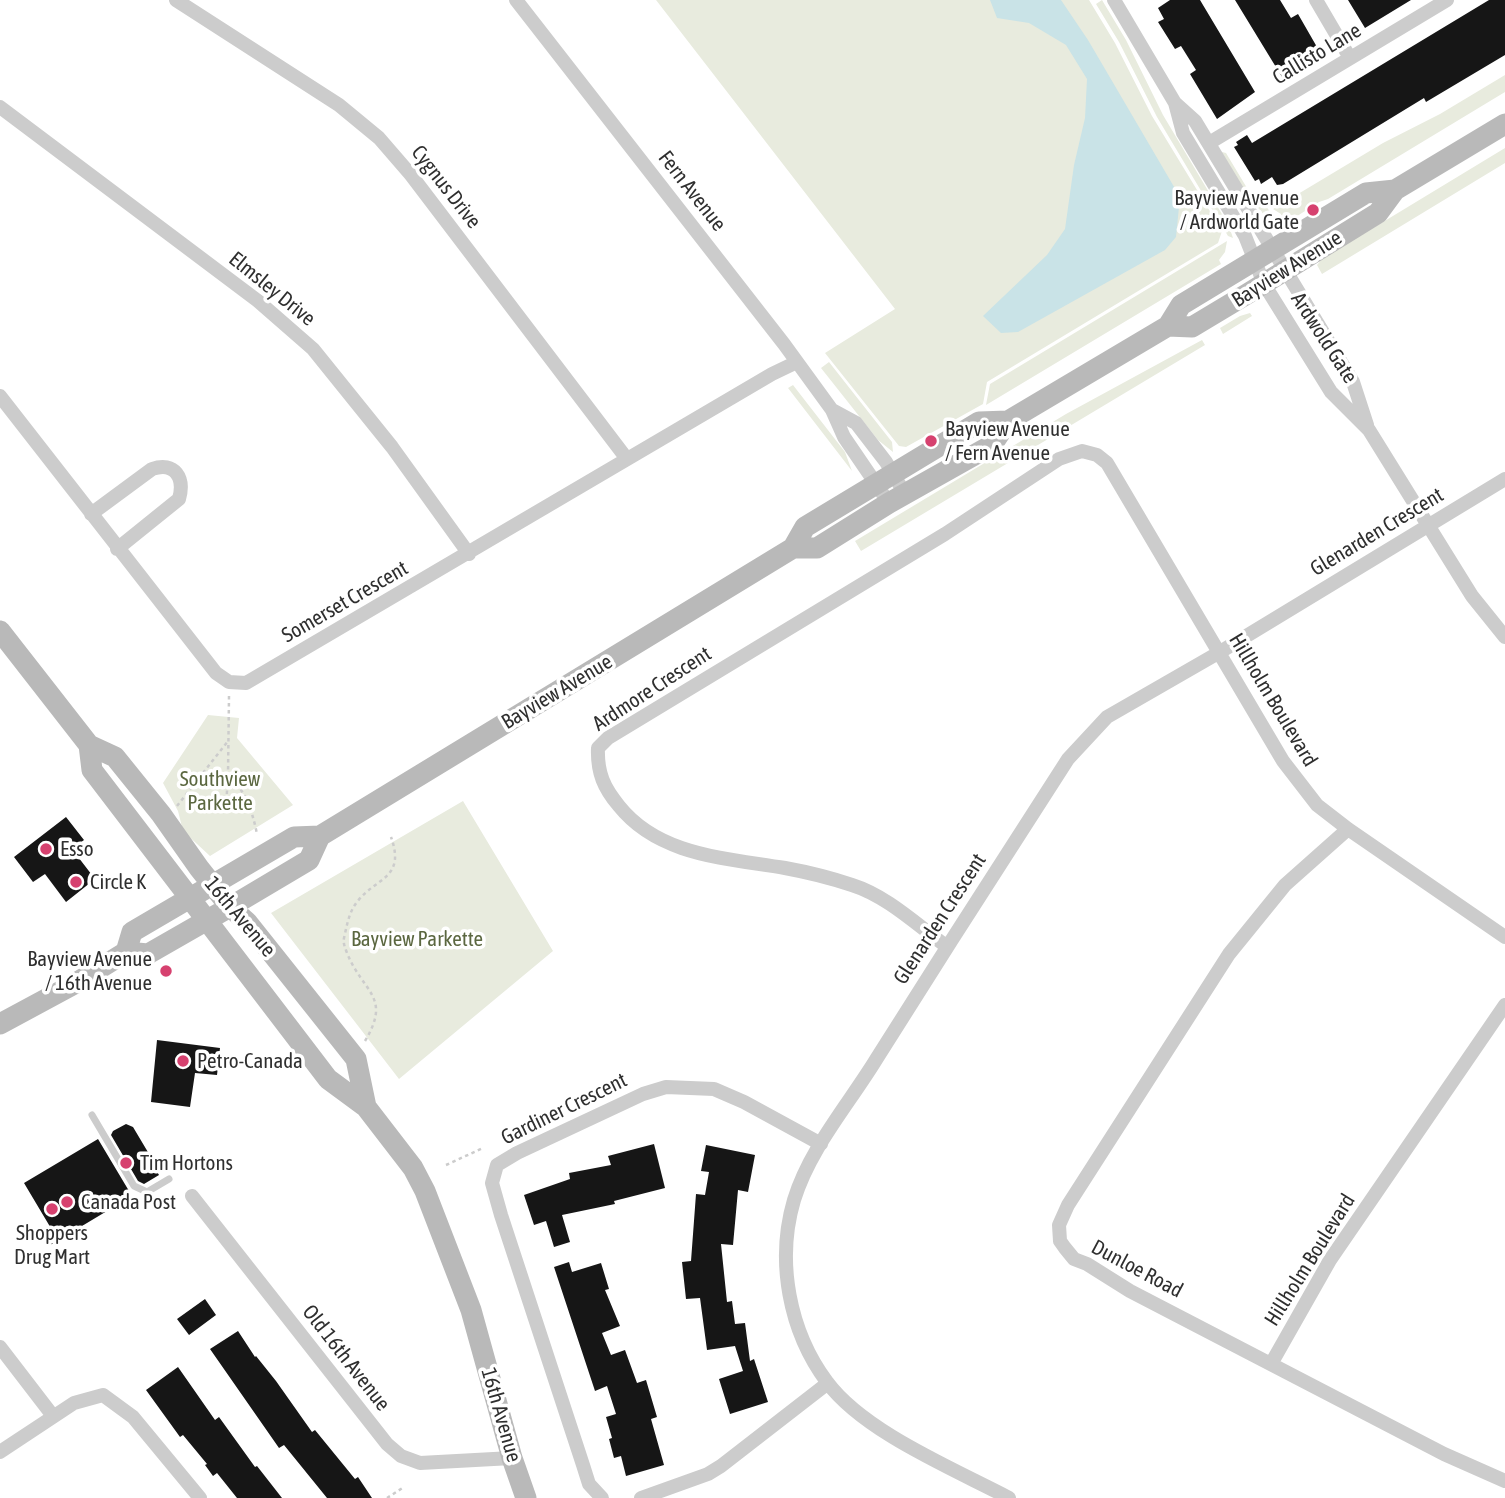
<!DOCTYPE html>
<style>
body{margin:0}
canvas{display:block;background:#fff}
</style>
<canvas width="1505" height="1498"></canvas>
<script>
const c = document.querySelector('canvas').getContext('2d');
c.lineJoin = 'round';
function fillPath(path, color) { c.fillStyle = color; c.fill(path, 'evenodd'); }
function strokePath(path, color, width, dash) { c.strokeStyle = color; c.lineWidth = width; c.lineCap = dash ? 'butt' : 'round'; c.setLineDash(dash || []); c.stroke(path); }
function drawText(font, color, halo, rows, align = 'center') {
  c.font = font + ' "Asap Condensed",sans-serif'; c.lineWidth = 7; c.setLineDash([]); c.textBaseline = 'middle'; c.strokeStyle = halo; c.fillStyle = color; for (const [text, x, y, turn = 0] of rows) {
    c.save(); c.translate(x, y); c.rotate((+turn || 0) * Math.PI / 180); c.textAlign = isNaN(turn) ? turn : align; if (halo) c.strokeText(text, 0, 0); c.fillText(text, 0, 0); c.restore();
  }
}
fillPath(new Path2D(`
 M 656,0 L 1089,0 L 1115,43 L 1152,116 L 1222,231 L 1218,243 L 987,382 L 983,404 L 906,447 L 899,446 L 825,353 L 895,309 Z
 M 1102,0 L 1126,40 L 1163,115 L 1229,226 L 1233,238 L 1228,236 L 1157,117 L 1119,42 L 1096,4 Z
 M 1505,75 L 1505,92 L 1328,199 L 1319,202 L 1291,220 L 1290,217 L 1281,217 L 1281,214 L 1273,209 L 1383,143 L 1440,114 Z
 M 1505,148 L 1505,163 L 1322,274 L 1317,265 L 1322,259 Z
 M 1222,152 L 1226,153 L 1250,193 L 1264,204 L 1272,214 L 1266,217 L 1240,187 L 1222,157 Z
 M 1227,241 L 1225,252 L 1219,260 L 1221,264 L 986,405 L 990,384 Z
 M 1250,313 L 1252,316 L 1223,334 L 1220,328 L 1240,316 Z
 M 1202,340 L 1205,345 L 861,551 L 855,541 L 1066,414 Z
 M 829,362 L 892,442 L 893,452 L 878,440 L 821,368 Z
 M 793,385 L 845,452 L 852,471 L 788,388 Z
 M 208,715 L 239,718 L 237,738 L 293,805 L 210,856 L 183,831 L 178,811 L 163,783 Z
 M 463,801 L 553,951 L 399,1079 L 271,913 Z`), '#e8ebde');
fillPath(new Path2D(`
 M 990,0 L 1061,0 L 1088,40 L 1180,197 L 1176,237 L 1165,250 L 1018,332 L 1001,333 L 983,316 L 1047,255 L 1065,229 L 1074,165 L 1085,118 L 1087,79 L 1066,45 L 1029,23 L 997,18 Z`), '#c9e3e7');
fillPath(new Path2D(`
 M 1170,0 L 1200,0 L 1255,92 L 1217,119 L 1190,74 L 1196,70 L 1181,46 L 1175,49 L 1158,22 L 1164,19 L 1158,8 Z
 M 1235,0 L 1280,0 L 1291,18 L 1298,14 L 1321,54 L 1282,77 Z
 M 1348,0 L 1411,0 L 1365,28 Z
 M 1489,0 L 1505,0 L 1505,55 L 1426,102 L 1424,98 L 1283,184 L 1277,185 L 1272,177 L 1261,184 L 1259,179 L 1255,181 L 1234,147 L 1238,145 L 1236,142 L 1247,135 L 1252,143 Z
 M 66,817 L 84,840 L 72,849 L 95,879 L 66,902 L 45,874 L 33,882 L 14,857 Z
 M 157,1040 L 220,1048 L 217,1075 L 195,1073 L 190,1107 L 151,1102 Z
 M 126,1124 L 133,1127 L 158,1169 L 156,1170 L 159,1175 L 144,1184 L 138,1181 L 111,1135 L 113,1131 Z
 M 98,1139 L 132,1196 L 47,1247 L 41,1237 L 52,1230 L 24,1183 Z
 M 654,1144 L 665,1188 L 614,1201 L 615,1204 L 562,1215 L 570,1242 L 554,1247 L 546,1221 L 534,1225 L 524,1195 L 570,1179 L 569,1173 L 611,1165 L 608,1156 Z
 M 706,1145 L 755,1155 L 748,1192 L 738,1190 L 733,1245 L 721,1244 L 727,1302 L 732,1301 L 735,1324 L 745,1323 L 750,1361 L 754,1359 L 768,1402 L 730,1414 L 719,1379 L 743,1371 L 735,1346 L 707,1350 L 700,1298 L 686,1299 L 682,1262 L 691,1261 L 696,1194 L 705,1195 L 709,1172 L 701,1171 Z
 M 569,1262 L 572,1272 L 601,1263 L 609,1289 L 605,1290 L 620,1326 L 602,1333 L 611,1355 L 625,1350 L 637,1383 L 646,1380 L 657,1417 L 651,1419 L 664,1465 L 626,1476 L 621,1456 L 614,1458 L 609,1439 L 612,1438 L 606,1417 L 616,1414 L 607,1386 L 595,1391 L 554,1267 Z
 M 205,1299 L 216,1315 L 189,1335 L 177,1319 Z
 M 238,1331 L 255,1357 L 256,1356 L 276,1381 L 312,1432 L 315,1430 L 355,1479 L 358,1477 L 372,1498 L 327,1498 L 284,1445 L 279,1448 L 210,1349 Z
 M 178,1367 L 215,1420 L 219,1417 L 255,1467 L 257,1466 L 282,1498 L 237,1498 L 217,1473 L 213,1476 L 205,1465 L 207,1464 L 183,1435 L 180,1437 L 146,1390 Z`), '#161616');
strokePath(new Path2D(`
 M 229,696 L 228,774 C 246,792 252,810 257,834
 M 177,806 L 228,741
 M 226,808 L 228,774
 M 365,1041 C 392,996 363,993 347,953 C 345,947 343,944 344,938 C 347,925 349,912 357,902 C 376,877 406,879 391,837
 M 446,1165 L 483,1148
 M 387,1498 L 404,1487`), '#ccc', 2.5, [3.5, 3.5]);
strokePath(new Path2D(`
 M 92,1115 L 134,1186 L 147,1192 L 169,1179`), '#ccc', 7);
strokePath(new Path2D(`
 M 176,0 L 339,105 L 379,138 L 411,175 L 627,459
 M 516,0 L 784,344 L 832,410 L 844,437 L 889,503
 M 1114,0 L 1175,103 L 1183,133 L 1245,236 L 1264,284 L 1331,392 L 1369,430 L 1472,596 L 1505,637
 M 1316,0 L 1350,58
 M 1175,103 L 1195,121 L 1353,382 L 1367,425
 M 0,107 L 258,301 L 313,349 L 392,447 L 469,554
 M 1209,143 L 1447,0
 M 0,396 L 216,673 L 229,682 L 246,683 L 772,374 L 797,362
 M 832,410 L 856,423 L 886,462 L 905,494
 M 91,514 L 152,469 C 175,461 185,478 179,499 L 117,549
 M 1348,829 L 1285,885 L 1229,954 L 1068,1205 L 1059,1225 L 1060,1241 L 1065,1248 L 1074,1259 L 1087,1264 L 1130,1291 L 1444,1454 L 1505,1481
 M 946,946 C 917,925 887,896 852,885 C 831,878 807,872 785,868 C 726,858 659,856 619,806 C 604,788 597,773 598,748 L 608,738 L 945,534 L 1059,459 L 1082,451 L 1097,455 L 1107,463 L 1283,761 L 1317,805 L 1348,829 L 1505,937
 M 192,1196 L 387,1444 L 401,1456 L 420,1463 L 512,1458
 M 0,1347 L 53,1416
 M 1271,1364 L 1330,1260 L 1505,1005
 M 0,1452 L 74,1403 L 103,1395 L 133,1417 L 200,1498
 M 602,1498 L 589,1484 L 583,1465 L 501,1215 L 492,1183 L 497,1165 L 517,1153 L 643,1094 L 666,1087 L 714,1089 L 744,1102 L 821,1144
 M 641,1498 L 708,1474 L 721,1466 L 828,1383
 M 1009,1498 C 954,1469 864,1432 827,1382 C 789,1331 776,1261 794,1200 C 810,1148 849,1104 877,1058 C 940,958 1004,858 1068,759 L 1107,717 L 1220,652 L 1505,479`), '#ccc', 14);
strokePath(new Path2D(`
 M 1168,326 L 1192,327 L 1247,294 L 1378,213 L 1395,190 L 1505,124
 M 793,548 L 817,548 L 889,503 L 992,445 L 1008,421 L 1168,326 L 1181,305 L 1366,193 L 1395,190
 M 0,631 L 89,745 L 115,757 L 161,814 L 199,868 L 230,907 L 247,922 L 356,1059 L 366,1107
 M 89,745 L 92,770 L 328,1079 L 366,1107 L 413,1168 L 425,1191 L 471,1310 L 512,1458 L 526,1498
 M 126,952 L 132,932 L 294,837 L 320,836 L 793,548 L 805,527 L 979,422 L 1008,421
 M 0,1024 L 76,983 L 126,952 L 148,954 L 230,907 L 309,860 L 320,836`), '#b9b9b9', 21);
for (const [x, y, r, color] of [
 [1313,210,7,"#d6416f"],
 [931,441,7,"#d6416f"],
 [46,849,7,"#d6416f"],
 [76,882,7,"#d6416f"],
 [166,971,7,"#d6416f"],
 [183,1061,7,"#d6416f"],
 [126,1163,7,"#d6416f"],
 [67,1202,7,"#d6416f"],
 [52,1209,7,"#d6416f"]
]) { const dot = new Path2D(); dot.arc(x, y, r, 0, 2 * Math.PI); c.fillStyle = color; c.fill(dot); strokePath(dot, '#fff', 2.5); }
drawText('21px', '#2f2f2f', '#fff', [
 ["Callisto Lane",1317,54,-31],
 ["Cygnus Drive",446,187,52],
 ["Fern Avenue",692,191,52],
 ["Bayview Avenue",1287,269,-32],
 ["Elmsley Drive",272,289,39],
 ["Ardwold Gate",1324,338,57],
 ["Glenarden Crescent",1377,532,-31],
 ["Somerset Crescent",345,602,-30],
 ["Ardmore Crescent",652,689,-33],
 ["Bayview Avenue",557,692,-31],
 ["Hillholm Boulevard",1273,700,59],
 ["16th Avenue",240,917,50],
 ["Glenarden Crescent",940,919,-57],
 ["Gardiner Crescent",564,1109,-26],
 ["Hillholm Boulevard",1310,1260,-58],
 ["Dunloe Road",1137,1269,28],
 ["Old 16th Avenue",346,1358,52],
 ["16th Avenue",501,1415,74]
]);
drawText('21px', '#2f2f2f', '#fff', [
 ["Bayview Avenue",1299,198,"right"],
 ["/ Ardworld Gate",1299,222,"right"],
 ["Bayview Avenue",945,429],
 ["/ Fern Avenue",945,453],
 ["Esso",60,849],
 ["Circle K",90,882],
 ["Bayview Avenue",152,959,"right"],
 ["/ 16th Avenue",152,983,"right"],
 ["Petro-Canada",197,1061],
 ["Tim Hortons",140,1163],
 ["Canada Post",81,1202],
 ["Shoppers",52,1233,"center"],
 ["Drug Mart",52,1257,"center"]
], 'left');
drawText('21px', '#5b6740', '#fff', [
 ["Southview",220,779],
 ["Parkette",220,803],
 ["Bayview Parkette",417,939]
]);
</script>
